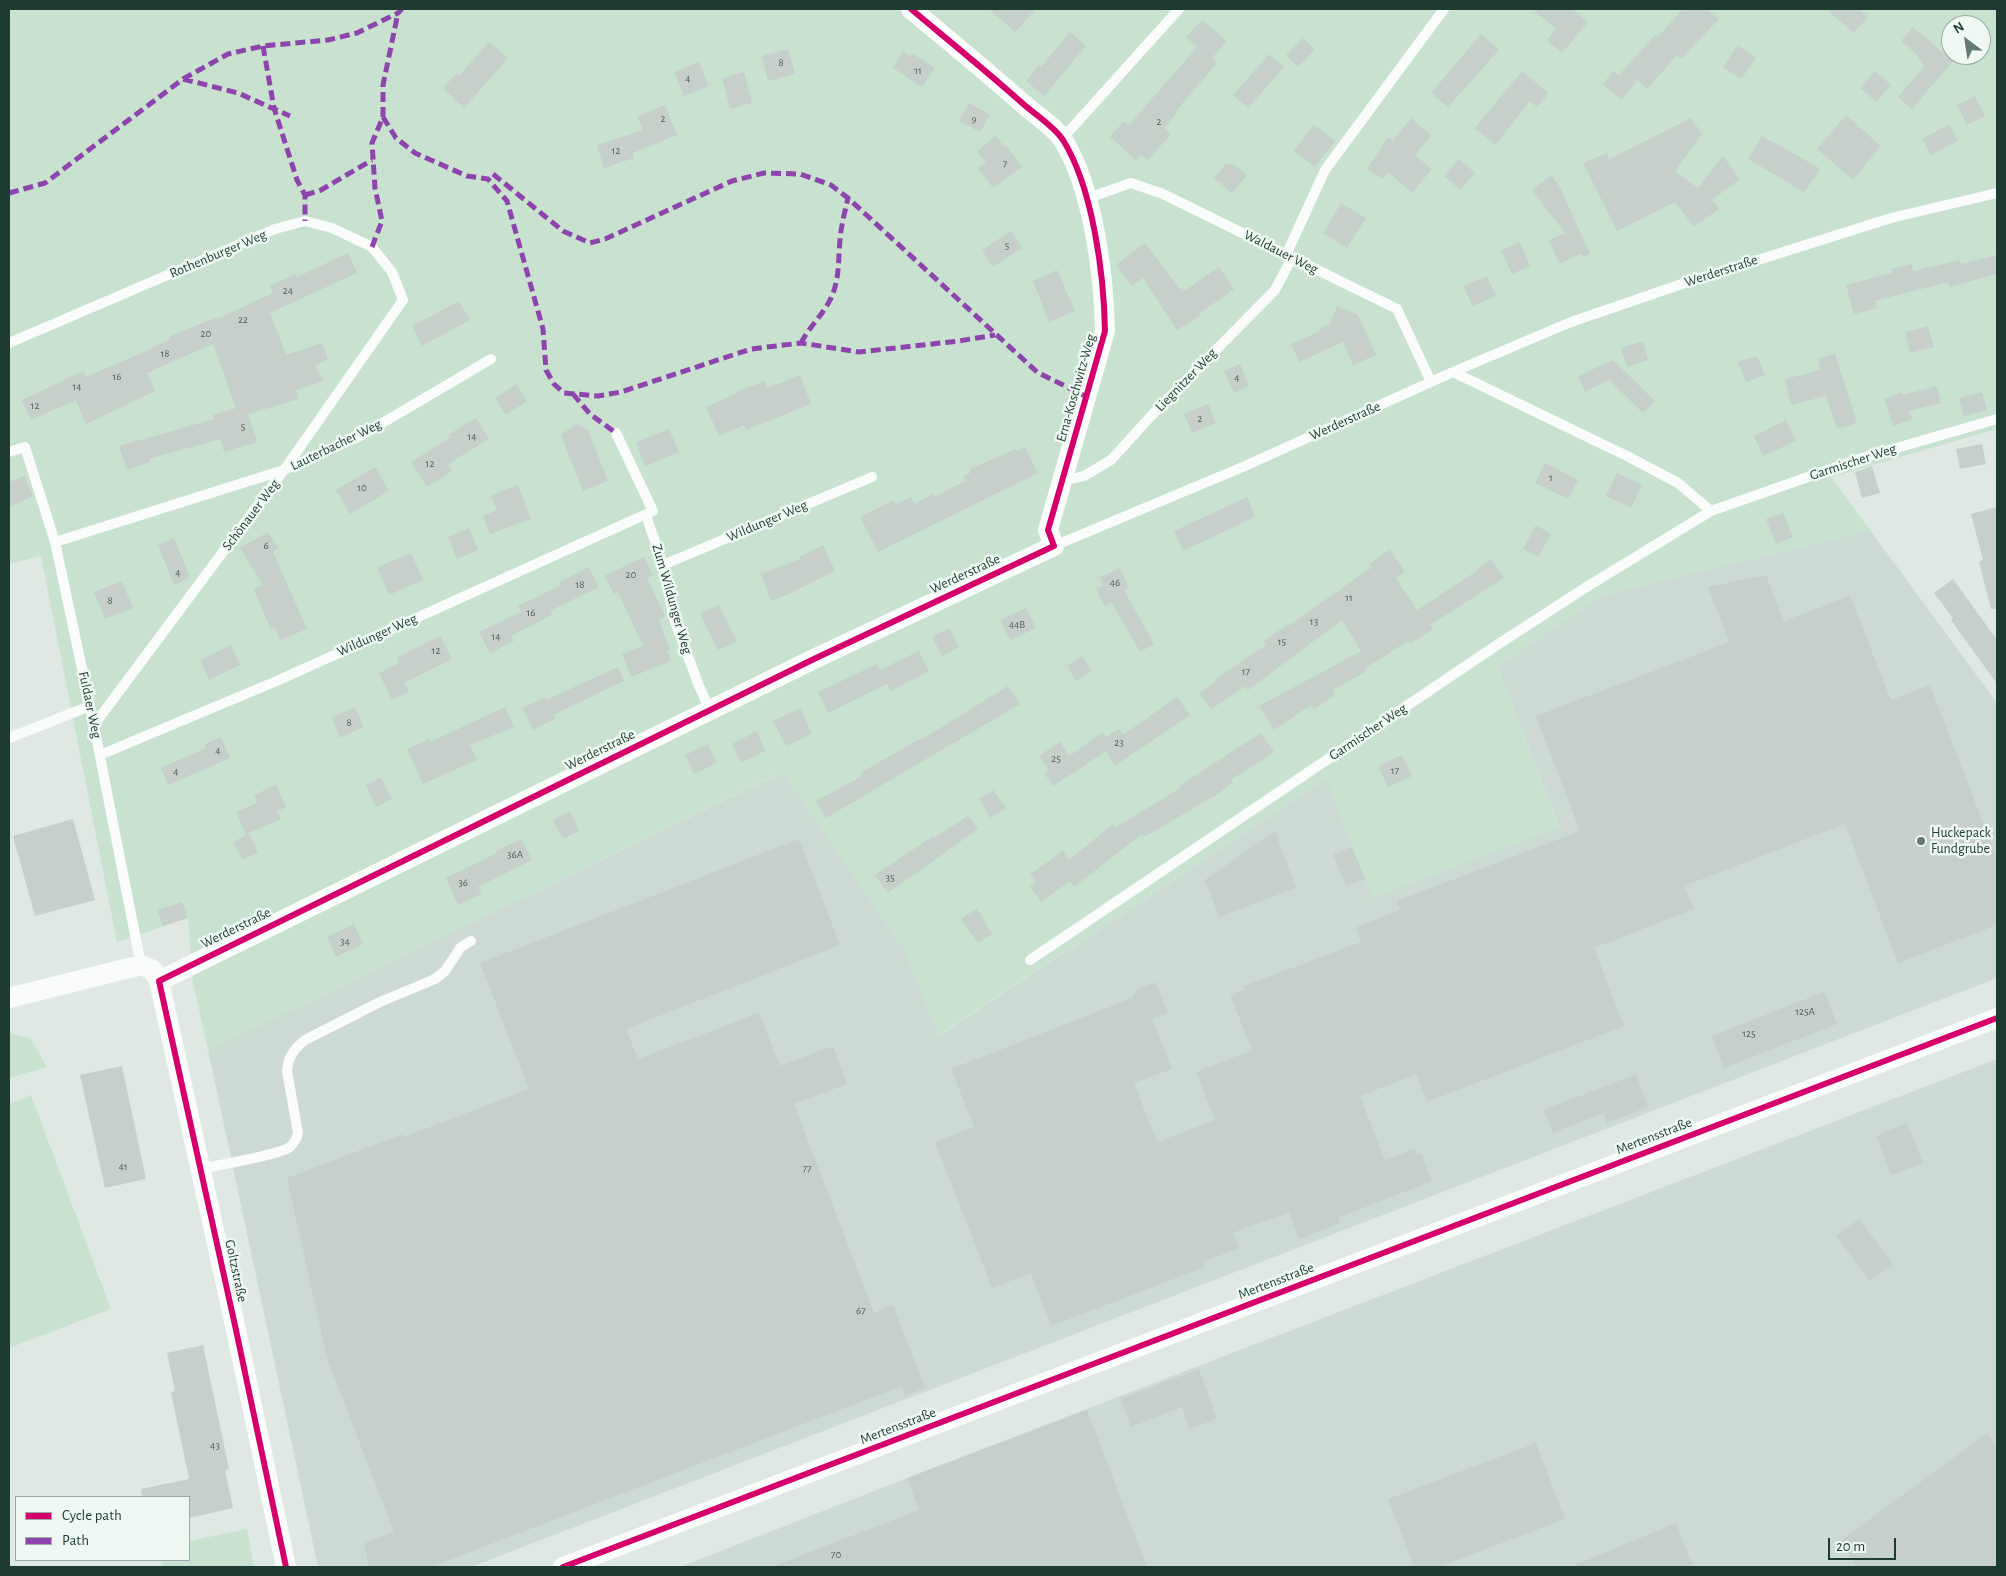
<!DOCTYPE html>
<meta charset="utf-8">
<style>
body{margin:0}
#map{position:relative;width:2006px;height:1576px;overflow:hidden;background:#e0e8e4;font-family:"Alegreya Sans",sans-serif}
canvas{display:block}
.frame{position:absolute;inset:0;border:10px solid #1e3b32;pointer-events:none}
.legend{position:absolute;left:15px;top:1496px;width:175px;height:65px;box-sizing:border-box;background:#eef7f2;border:1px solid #9baca5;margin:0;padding:6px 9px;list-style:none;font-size:15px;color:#1e3b32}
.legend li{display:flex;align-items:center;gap:10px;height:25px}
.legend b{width:25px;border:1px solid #9baca5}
.north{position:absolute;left:1941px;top:15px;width:50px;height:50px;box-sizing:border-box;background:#eef7f2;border:1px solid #9baca5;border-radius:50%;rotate:329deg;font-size:14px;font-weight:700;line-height:20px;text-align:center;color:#1e3b32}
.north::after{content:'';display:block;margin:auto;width:18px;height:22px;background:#627870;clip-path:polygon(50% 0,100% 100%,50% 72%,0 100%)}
.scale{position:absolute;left:1828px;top:1538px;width:68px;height:22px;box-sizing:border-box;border:2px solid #1e3b32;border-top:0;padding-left:6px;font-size:15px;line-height:18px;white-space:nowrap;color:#1e3b32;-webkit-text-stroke:4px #eef7f2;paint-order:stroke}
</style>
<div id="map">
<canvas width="2006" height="1576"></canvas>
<div class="frame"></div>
<ul class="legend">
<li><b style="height:6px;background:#d6006c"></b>Cycle path</li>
<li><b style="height:6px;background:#8e44ad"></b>Path</li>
</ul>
<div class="north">N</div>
<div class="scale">20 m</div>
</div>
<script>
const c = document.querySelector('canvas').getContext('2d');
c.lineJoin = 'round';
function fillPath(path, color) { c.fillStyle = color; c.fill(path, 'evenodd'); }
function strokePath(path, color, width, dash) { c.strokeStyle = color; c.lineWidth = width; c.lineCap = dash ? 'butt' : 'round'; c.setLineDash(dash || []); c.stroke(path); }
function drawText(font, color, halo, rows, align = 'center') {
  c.font = font + ' "Alegreya Sans",sans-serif'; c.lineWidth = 5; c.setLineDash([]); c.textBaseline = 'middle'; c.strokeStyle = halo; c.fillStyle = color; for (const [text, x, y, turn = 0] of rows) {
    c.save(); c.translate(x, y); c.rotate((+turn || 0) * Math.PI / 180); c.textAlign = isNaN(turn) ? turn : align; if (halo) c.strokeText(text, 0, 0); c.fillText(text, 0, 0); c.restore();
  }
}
fillPath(new Path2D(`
 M 1870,530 L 1997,703 L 1997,978 L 471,1567 L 318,1567 L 208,1050 L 783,772 L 905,950 L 939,1036 L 1326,779 L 1559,826 L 1497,666 L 1603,595 Z
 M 1997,1059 L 1997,1567 L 680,1567 L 907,1478 Z`), '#cddad4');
fillPath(new Path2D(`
 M 9,9 L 1997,9 L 1997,429 L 1831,477 L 1870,530 L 1603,595 L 1497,666 L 1559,827 L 1372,898 L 1326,779 L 938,1036 L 905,950 L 782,772 L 208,1050 L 193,982 L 188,918 L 117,942 L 41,556 L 9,564 ZM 1951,25 L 1981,25 L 1981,55 L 1951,55 Z
 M 9,1033 L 30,1038 L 47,1067 L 9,1078 Z
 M 31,1095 L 111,1309 L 9,1348 L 9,1104 Z
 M 247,1529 L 254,1567 L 164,1567 L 161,1560 L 189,1560 L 189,1541 Z`), '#c8e2cf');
fillPath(new Path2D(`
 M 989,9 L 1036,9 L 1015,32 Z
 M 1532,9 L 1572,9 L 1588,22 L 1562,53 L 1547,40 L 1556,29 Z
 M 1683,9 L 1706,9 L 1719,19 L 1681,59 L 1677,55 L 1647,89 L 1637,80 L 1622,100 L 1603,84 L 1613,71 L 1619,75 L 1655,35 L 1658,37 Z
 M 1826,9 L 1858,9 L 1868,17 L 1854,33 Z
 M 1202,20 L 1227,41 L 1212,58 L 1217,63 L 1176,111 L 1177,112 L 1164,128 L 1171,134 L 1148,160 L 1141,155 L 1136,160 L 1110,137 L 1124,121 L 1129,125 L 1197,47 L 1186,37 Z
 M 1913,27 L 1953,61 L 1912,109 L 1898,97 L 1925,66 L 1915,53 L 1901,41 Z
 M 1070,32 L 1086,46 L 1044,96 L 1026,81 L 1039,65 L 1041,67 Z
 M 1481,34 L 1499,50 L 1448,107 L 1431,93 Z
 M 1303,38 L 1315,50 L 1298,67 L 1286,55 Z
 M 489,42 L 508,58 L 464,108 L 443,88 L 456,74 L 459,76 Z
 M 1738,45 L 1756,58 L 1741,79 L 1723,67 Z
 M 788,49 L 795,74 L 768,81 L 762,56 Z
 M 903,51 L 910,56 L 912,53 L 935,68 L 922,87 L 893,68 Z
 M 1269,54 L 1284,67 L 1248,108 L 1233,95 Z
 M 699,62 L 709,86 L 684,96 L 674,72 Z
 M 1522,71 L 1549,93 L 1537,107 L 1530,101 L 1495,145 L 1475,128 Z
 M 1875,71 L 1891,85 L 1876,102 L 1860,88 Z
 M 744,72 L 752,103 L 730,109 L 722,78 Z
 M 1975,96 L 1985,116 L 1967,125 L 1957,105 Z
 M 969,103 L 990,115 L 980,132 L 959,121 Z
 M 665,105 L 677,135 L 633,153 L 634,158 L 604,168 L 597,145 L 643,130 L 637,116 Z
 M 1846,115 L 1881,146 L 1853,180 L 1817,149 Z
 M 1411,118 L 1431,135 L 1415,155 L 1432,169 L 1412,193 L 1388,172 L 1383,179 L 1367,169 L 1388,137 L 1393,140 Z
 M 1691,118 L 1702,134 L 1675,171 L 1698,188 L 1723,156 L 1740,179 L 1712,200 L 1719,209 L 1694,227 L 1675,202 L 1617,231 L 1583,163 L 1607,153 L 1609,159 Z
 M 1949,124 L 1958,141 L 1931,155 L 1922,139 Z
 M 1314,125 L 1335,141 L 1315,167 L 1294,151 Z
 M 995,136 L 1005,147 L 1006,146 L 1022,167 L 993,188 L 978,168 L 986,162 L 977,152 Z
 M 1762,136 L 1821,169 L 1804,192 L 1748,159 Z
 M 1459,159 L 1475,173 L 1460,190 L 1444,176 Z
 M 1226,164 L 1233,164 L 1247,175 L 1232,193 L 1214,178 Z
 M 1551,175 L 1560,187 L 1590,254 L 1584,257 L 1581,254 L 1559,264 L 1549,240 L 1565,233 L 1532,190 Z
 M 1341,203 L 1366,218 L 1347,248 L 1323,233 Z
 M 1011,231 L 1022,248 L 993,267 L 982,250 Z
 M 1520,242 L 1530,266 L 1512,274 L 1501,250 Z
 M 1145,243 L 1180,289 L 1182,288 L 1184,291 L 1219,267 L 1234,289 L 1199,314 L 1200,316 L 1177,330 L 1143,278 L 1132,286 L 1116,265 Z
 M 348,253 L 357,273 L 270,313 L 286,355 L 322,343 L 328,359 L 315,366 L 324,381 L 296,390 L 299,399 L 248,414 L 257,442 L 224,452 L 220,439 L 149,459 L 150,462 L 127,470 L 119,446 L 214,419 L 213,415 L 236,408 L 213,344 L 147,373 L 155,391 L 86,424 L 76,400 L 31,420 L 22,400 L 83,371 L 86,377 L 146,351 L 170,339 L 169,337 L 217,317 L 217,319 L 273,293 L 270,286 L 295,274 L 297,277 Z
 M 1997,255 L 1997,274 L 1949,287 L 1948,282 L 1875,301 L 1877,308 L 1854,314 L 1846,285 L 1892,273 L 1891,269 L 1912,264 L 1913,271 L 1960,260 L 1961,264 Z
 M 1057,270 L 1075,311 L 1049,322 L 1033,281 Z
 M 1487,276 L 1496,296 L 1472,306 L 1464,286 Z
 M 459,301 L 470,320 L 422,346 L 412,326 Z
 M 1337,306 L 1358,315 L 1376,355 L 1353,365 L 1343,342 L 1299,362 L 1291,344 L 1320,331 L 1319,329 L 1330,324 Z
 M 1928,326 L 1934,347 L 1910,353 L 1905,332 Z
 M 1643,341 L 1648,360 L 1627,367 L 1621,348 Z
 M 1835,354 L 1857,423 L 1837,429 L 1826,396 L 1791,405 L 1785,379 L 1820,370 L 1818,358 Z
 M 1757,356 L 1765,375 L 1746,382 L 1738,362 Z
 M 1613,360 L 1655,401 L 1643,413 L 1609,380 L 1585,392 L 1578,376 Z
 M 1240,364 L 1249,386 L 1234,393 L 1224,371 Z
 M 800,375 L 811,404 L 746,430 L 744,425 L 719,436 L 706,407 L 739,392 L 738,391 L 765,381 L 767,388 Z
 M 516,384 L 527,401 L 506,415 L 495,398 Z
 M 1937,386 L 1941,403 L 1909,411 L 1912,419 L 1893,426 L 1884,399 L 1902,392 L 1903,395 Z
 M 1982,392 L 1987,410 L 1964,416 L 1959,398 Z
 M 1208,404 L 1216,423 L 1192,433 L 1184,414 Z
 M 476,418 L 489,439 L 448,464 L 452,471 L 427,487 L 411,462 L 450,438 L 448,435 Z
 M 1786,420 L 1796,441 L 1763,456 L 1754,436 Z
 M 576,424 L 588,430 L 608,481 L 583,491 L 561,435 Z
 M 669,429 L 679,452 L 645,466 L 636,442 Z
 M 1982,444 L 1986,464 L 1960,469 L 1956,449 Z
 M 1025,447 L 1038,473 L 878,552 L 860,517 L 894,500 L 896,504 L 911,497 L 914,504 L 933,494 L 934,497 L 965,481 L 963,477 L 971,472 L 970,469 L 1015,449 L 1016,451 Z
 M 1545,463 L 1578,480 L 1568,499 L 1535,483 Z
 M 1872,466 L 1880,493 L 1862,498 L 1855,472 Z
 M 375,467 L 389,491 L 350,514 L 336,490 Z
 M 1617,473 L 1642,485 L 1631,508 L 1606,496 Z
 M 24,476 L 33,496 L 9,507 L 9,482 Z
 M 518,485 L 531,519 L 490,534 L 483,516 L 497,510 L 491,495 Z
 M 1247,497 L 1255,517 L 1183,551 L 1174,531 Z
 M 1997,507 L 1997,609 L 1991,609 L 1979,562 L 1983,560 L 1971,514 Z
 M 1783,513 L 1793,537 L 1776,544 L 1766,519 Z
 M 1536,525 L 1551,534 L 1538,557 L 1523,549 Z
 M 469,528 L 478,550 L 457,559 L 448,537 Z
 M 268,532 L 278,548 L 273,552 L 307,629 L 280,640 L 275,628 L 271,630 L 254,589 L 263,585 L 240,548 Z
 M 174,538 L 190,578 L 174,585 L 158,545 Z
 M 823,545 L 835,571 L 789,594 L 771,601 L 761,574 L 800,559 L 799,557 Z
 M 1390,549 L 1405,572 L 1396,578 L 1417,610 L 1477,571 L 1476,570 L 1491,559 L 1504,578 L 1430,625 L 1433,629 L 1410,644 L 1408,641 L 1364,669 L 1366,672 L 1332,690 L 1335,695 L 1314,709 L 1311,705 L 1274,730 L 1259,706 L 1361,651 L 1342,620 L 1248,690 L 1246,686 L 1211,709 L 1199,693 L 1216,682 L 1214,680 L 1266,645 L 1264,641 L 1287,625 L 1288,626 L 1372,567 L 1370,564 Z
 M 411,553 L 423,580 L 389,595 L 377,567 Z
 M 644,557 L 653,575 L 647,578 L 665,616 L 659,620 L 670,650 L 667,651 L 671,661 L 631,677 L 622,654 L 643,646 L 618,592 L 614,594 L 604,576 Z
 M 589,567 L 599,587 L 550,611 L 552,615 L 511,636 L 514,641 L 490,653 L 479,632 L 521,612 L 518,606 L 561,585 L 559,582 Z
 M 1120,568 L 1129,588 L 1124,590 L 1154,644 L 1140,652 L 1112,603 L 1104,606 L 1096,588 L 1103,585 L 1100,577 Z
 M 1766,575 L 1784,621 L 1850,596 L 1891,700 L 1930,685 L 1997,859 L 1997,925 L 1898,963 L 1845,824 L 1684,886 L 1694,909 L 1594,948 L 1624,1026 L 1427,1102 L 1416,1074 L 1360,1096 L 1385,1160 L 1415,1149 L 1417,1155 L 1421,1153 L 1432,1181 L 1338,1218 L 1340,1223 L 1299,1239 L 1289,1213 L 1261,1222 L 1233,1233 L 1239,1248 L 1203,1262 L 1205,1267 L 1051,1326 L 1031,1273 L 992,1288 L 935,1142 L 974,1127 L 951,1069 L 1132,998 L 1139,988 L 1156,982 L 1168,1013 L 1152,1019 L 1172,1069 L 1134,1083 L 1157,1142 L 1215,1120 L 1196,1072 L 1252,1050 L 1230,995 L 1245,989 L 1244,986 L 1361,942 L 1356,927 L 1400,910 L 1397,901 L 1580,831 L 1536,716 L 1729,642 L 1708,587 Z
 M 1953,579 L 1997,640 L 1997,684 L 1951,620 L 1953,618 L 1934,593 Z
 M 122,581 L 133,608 L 105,619 L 94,592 Z
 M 719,605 L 737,641 L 718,650 L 700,614 Z
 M 1026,608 L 1036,628 L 1010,640 L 1000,620 Z
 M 949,628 L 959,647 L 942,656 L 932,637 Z
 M 440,636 L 452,659 L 404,683 L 409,692 L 392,700 L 379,673 L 399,663 L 396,658 Z
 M 231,645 L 240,665 L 209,680 L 200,660 Z
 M 919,651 L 929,671 L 891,691 L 880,670 Z
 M 1082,656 L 1092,671 L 1076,681 L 1067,666 Z
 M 877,664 L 887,684 L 828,713 L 818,692 Z
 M 618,667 L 624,681 L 553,715 L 555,719 L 533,730 L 522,708 L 545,697 L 546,700 Z
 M 1008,686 L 1020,704 L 826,818 L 816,801 L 862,776 L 860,773 L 920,739 L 921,740 Z
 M 1177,697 L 1190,715 L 1115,766 L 1106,751 L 1053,786 L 1044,773 L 1049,770 L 1039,756 L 1060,742 L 1069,756 L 1103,732 L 1106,737 L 1119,729 L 1123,735 Z
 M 355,707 L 364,727 L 340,738 L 332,718 Z
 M 505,707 L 514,727 L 470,745 L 477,760 L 423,784 L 407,749 L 429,739 L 430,742 Z
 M 800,708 L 812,734 L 786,746 L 773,721 Z
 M 757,731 L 765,751 L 741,763 L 732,744 Z
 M 1261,733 L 1274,752 L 1231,780 L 1233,782 L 1218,794 L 1144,837 L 1142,834 L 1074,887 L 1070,881 L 1041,902 L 1030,886 L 1036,882 L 1030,874 L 1063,851 L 1069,860 L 1113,824 L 1115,828 L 1180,788 L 1179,786 Z
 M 221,737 L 230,758 L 168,785 L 161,768 L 206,748 L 205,744 Z
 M 708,744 L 717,763 L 694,774 L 685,755 Z
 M 1402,755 L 1412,776 L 1388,787 L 1378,766 Z
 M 381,777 L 392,799 L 376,807 L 366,785 Z
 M 276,785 L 286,807 L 277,811 L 281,819 L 249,833 L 258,852 L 243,860 L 233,842 L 248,834 L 246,835 L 236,812 L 257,803 L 254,795 Z
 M 993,790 L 1006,808 L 991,818 L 979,799 Z
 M 570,811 L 579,831 L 563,839 L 553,820 Z
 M 968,816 L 978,829 L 888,893 L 875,875 L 933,836 L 934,838 Z
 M 73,819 L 95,900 L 35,916 L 13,836 Z
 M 1275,831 L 1296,888 L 1219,917 L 1205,880 Z
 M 521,839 L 532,860 L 478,887 L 482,894 L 458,905 L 446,878 L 497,853 L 496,851 Z
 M 799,839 L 840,945 L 626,1029 L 638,1059 L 759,1013 L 780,1066 L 833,1046 L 847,1084 L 794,1104 L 874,1313 L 893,1305 L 925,1388 L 905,1396 L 902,1386 L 431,1567 L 369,1567 L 364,1543 L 394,1532 L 327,1358 L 287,1178 L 403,1134 L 404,1137 L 529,1089 L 480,963 Z
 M 1352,847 L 1365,879 L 1346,886 L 1333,854 Z
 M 182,902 L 188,918 L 163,926 L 157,910 Z
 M 977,908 L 992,934 L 978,943 L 961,919 Z
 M 354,924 L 363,944 L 336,957 L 327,937 Z
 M 1824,992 L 1837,1024 L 1724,1068 L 1712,1036 Z
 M 122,1066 L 146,1179 L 105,1188 L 80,1075 Z
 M 1636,1074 L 1648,1107 L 1607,1123 L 1603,1113 L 1553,1133 L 1544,1110 Z
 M 1907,1123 L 1923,1163 L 1891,1175 L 1876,1136 Z
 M 1859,1219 L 1893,1264 L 1870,1281 L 1836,1236 Z
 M 203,1345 L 229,1469 L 225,1470 L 233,1508 L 189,1518 L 189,1497 L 142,1497 L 141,1489 L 189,1479 L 171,1392 L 175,1391 L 167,1353 Z
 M 1199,1369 L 1217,1419 L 1189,1429 L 1182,1407 L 1131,1427 L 1121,1399 Z
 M 1087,1410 L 1147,1567 L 774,1567 L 774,1566 L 919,1510 L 907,1478 Z
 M 1987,1433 L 1997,1447 L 1997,1567 L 1857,1567 L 1839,1542 Z
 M 1536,1443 L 1565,1519 L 1439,1567 L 1414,1567 L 1388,1499 Z
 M 1676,1523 L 1693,1567 L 1572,1567 L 1572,1566 Z`), '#c7cfcb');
strokePath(new Path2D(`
 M 1062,139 L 1179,9
 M 1088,198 L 1131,183 L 1163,194 L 1397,309 L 1431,382
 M 1286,255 L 1325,170 L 1444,9
 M 9,343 L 275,229 L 305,221 L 332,228 L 372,247 L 392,272 L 403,300 L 284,470 L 94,725
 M 1453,372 L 1629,457 L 1678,483 L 1711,511 L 1865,457 L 1997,419
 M 9,452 L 25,447 L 55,542 L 90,706 L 141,965
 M 1063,481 L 1084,476 L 1111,460 L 1151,416 L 1275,290 L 1292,258
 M 646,515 L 663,565 L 674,619 L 699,686 L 710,710
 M 55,542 L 284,470 L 362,435 L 491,359
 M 1054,546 L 1245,466 L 1453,372 L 1571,322 L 1685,283 L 1891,218 L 1997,193
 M 663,565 L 872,477
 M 9,738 L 90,706
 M 100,755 L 279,680 L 653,511 L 616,433
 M 1030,960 L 1497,645 L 1588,586 L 1711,511
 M 200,1169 C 218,1165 279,1155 290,1147 C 294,1143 297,1139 298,1133 L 287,1071 C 288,1057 294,1049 305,1040 L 380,1002 L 435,979 L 445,971 L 461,947 L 471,941`), '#fafcfb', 10);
strokePath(new Path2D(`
 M 159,981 L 816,658 L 1054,546 L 1048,530 L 1105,331 C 1104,275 1093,188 1063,140 C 1053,125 1034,114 1021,102 C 985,70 948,40 911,9
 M 9,998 L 141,965 L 153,970 L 159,981 L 236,1330 L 286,1567
 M 563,1567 L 1997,1018`), '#fafcfb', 20);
strokePath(new Path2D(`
 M 263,46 L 274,108 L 297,180 L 305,195 L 305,221
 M 183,79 L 238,93 L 290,116
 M 383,117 L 396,138 L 415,153 L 467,176 L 488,179 L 507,201 L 543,329 L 546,370 L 554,384 L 564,393 L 598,396 L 621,392 L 751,349 L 801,343 L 859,352 L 959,341 L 995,335
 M 493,174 L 563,231 L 590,243 L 605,239 L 732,181 L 764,173 L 800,174 L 831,185 L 848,198 L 1037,372 L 1087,397
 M 9,193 L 45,183 L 183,79 L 228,54 L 263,46 L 328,40 L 357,33 L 398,13 L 402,9
 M 305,195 L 321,190 L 372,160
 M 372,247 L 382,221 L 375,188 L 372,143 L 383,117 L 383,85 L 398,13
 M 801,343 C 809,327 823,315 831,298 C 840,278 838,260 840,240 C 841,226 845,211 848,198
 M 573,394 L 590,414 L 616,433`), '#8e44ad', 5, [10, 5]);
strokePath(new Path2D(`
 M 286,1567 L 236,1330 L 159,981 L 816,658 L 1054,546 L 1048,530 L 1105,331 C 1104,275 1093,188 1063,140 C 1053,125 1034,114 1021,102 C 985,70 948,40 911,9
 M 563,1567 L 1997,1018`), '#d6006c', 6);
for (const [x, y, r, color] of [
 [1921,841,5,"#627870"]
]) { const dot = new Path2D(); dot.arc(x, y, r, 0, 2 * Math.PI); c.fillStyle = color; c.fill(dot); strokePath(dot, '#eef7f2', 2); }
drawText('11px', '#496159', null, [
 ["8",781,63],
 ["11",918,71],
 ["4",688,79],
 ["2",663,119],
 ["9",974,119],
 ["2",1159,122],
 ["12",616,151],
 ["7",1005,164],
 ["5",1007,246],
 ["24",288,291],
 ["22",243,320],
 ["20",206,334],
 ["18",165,354],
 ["16",117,377],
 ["4",1237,378],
 ["14",77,387],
 ["12",35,406],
 ["2",1200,419],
 ["5",243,427],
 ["14",472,437],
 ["12",430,464],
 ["1",1551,478],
 ["10",362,488],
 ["6",266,546],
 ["4",178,573],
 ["20",631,575],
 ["46",1115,583],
 ["18",580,585],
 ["11",1349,598],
 ["8",110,601],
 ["16",531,613],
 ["13",1314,622],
 ["44B",1017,625],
 ["14",496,637],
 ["15",1282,642],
 ["12",436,651],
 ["17",1246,672],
 ["8",349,723],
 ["23",1119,743],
 ["4",218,751],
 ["25",1056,759],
 ["17",1395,771],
 ["4",176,772],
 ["36A",515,855],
 ["35",890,878],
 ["36",463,883],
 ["34",345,942],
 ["125A",1805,1012],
 ["125",1749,1034],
 ["41",123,1167],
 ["77",807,1169],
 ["67",861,1311],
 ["43",215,1446],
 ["70",836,1555]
]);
drawText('14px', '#1e3b32', '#eef7f2', [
 ["Waldauer Weg",1281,252,27],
 ["Rothenburger Weg",218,254,-23],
 ["Werderstraße",1721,271,-18],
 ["Liegnitzer Weg",1186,380,-46],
 ["Erna-Koschwitz-Weg",1076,388,-74],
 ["Werderstraße",1345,421,-24],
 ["Lauterbacher Weg",336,445,-26],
 ["Garmischer Weg",1853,462,-18],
 ["Schönauer Weg",251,515,-53],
 ["Wildunger Weg",767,521,-23],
 ["Werderstraße",965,574,-25],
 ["Zum Wildunger Weg",672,599,74],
 ["Wildunger Weg",377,635,-24],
 ["Fuldaer Weg",90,705,78],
 ["Garmischer Weg",1368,732,-34],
 ["Werderstraße",600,750,-26],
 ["Werderstraße",236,928,-26],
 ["Mertensstraße",1654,1136,-21],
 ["Goltzstraße",236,1271,78],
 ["Mertensstraße",1276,1281,-21],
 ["Mertensstraße",898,1426,-21]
]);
drawText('14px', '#1e3b32', '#eef7f2', [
 ["Huckepack",1931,833],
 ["Fundgrube",1931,849]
], 'left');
</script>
